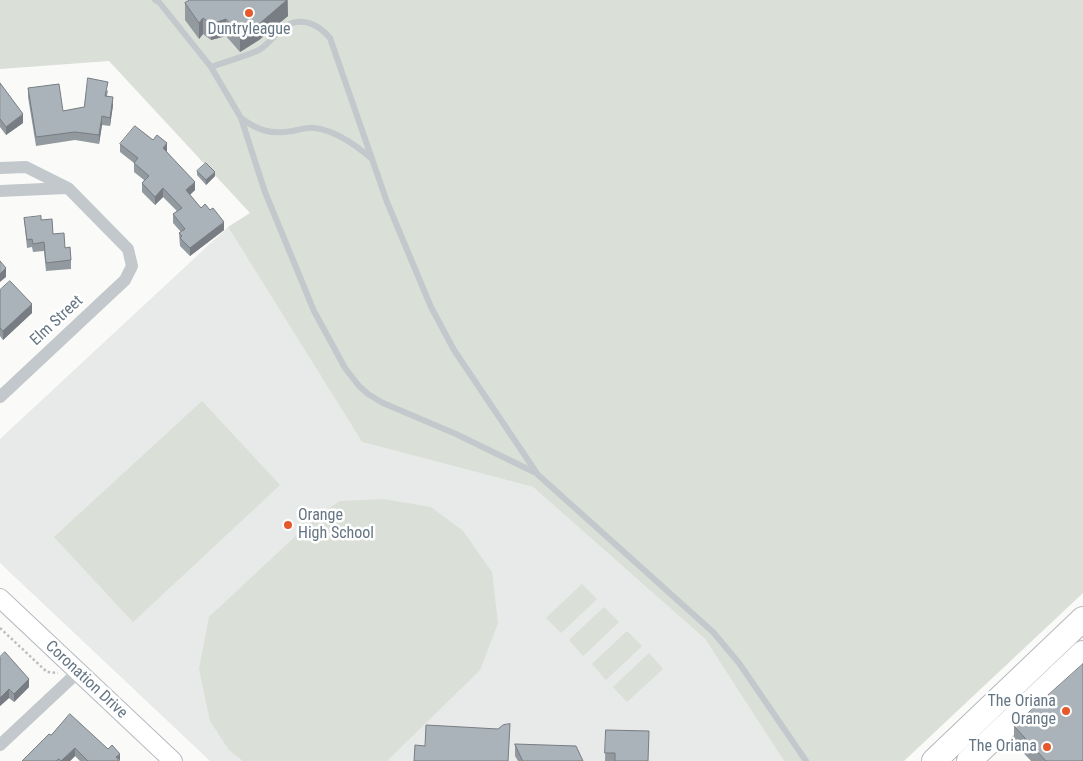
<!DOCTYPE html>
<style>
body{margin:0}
canvas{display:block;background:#fafaf8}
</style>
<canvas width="1083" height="761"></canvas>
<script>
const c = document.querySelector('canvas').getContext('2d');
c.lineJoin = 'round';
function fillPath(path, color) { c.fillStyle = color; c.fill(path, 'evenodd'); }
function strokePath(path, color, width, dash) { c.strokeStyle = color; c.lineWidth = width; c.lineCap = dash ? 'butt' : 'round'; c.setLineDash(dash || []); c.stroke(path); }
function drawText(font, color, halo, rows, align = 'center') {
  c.font = font + ' "Roboto Condensed",sans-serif'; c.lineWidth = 5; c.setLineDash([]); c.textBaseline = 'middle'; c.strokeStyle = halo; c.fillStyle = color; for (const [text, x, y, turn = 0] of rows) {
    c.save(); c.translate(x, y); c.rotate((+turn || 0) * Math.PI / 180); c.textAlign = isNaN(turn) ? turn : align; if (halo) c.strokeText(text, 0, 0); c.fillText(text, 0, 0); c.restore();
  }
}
fillPath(new Path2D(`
 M 228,227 L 362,442 L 533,487 L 705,639 L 784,761 L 210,761 L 0,563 L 0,439 Z`), '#e8e9e9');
fillPath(new Path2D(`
 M 0,0 L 1083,0 L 1083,593 L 904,761 L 784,761 L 705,639 L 533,487 L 362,442 L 228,227 L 250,213 L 109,61 L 0,69 Z
 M 202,401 L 280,485 L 133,622 L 54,537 Z
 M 383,499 L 431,507 L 463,531 L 492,572 L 498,623 L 480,670 L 387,761 L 243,761 L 229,750 L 210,721 L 199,669 L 209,617 L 316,517 L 340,501 Z
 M 582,584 L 597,599 L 561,633 L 546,618 Z
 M 604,607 L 619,622 L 583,656 L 569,640 Z
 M 627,631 L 642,646 L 606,680 L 592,664 Z
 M 649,653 L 663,669 L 627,702 L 613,687 Z`), '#dadfd7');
const secondary = new Path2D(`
 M 0,598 L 173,761`);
const highway = new Path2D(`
 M 934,761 L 1083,619
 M 969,761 L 1083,653`);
strokePath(secondary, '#b5bbc0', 20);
strokePath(highway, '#b4b9bd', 26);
strokePath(new Path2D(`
 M 0,628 L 47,672 L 58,673`), '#bbbfc2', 2.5, [2.5, 2.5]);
strokePath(new Path2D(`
 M 155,0 L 159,2 L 211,67 L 241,118 L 265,192 L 314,311 L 345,368 L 359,386 L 368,394 L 383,403 L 456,434 L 536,473 L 713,632 L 739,663 L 806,761
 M 211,67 C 227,61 244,57 259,50 C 270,44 277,31 285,26 C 303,16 319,25 330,38 L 387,202 L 431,307 L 454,350 L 536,472
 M 241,118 C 257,130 271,135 292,131 C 299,130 306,127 314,128 C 334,130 357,146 372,159`), '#c3c8cc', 6);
strokePath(new Path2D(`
 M 0,168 L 26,167 L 68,188 L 128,249 L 132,266 L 125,280 L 0,397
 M 0,191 L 66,188
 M 0,745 L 78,672`), '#c3c8cc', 12);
strokePath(secondary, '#fff', 18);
strokePath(highway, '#fff', 24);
fillPath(new Path2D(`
 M 288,0 L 288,16 L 259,40 L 240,52 L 226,36 L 211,40 L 203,34 L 199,39 L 185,20 L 185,3 Z
 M 0,83 L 23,123 L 6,135 L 0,127 Z
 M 28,88 L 63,111 L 84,107 L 108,90 L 107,96 L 113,105 L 110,126 L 102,125 L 99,144 L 75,140 L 36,146 L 28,97 Z
 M 120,144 L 167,151 L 167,152 L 195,190 L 190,195 L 201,208 L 224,230 L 190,256 L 180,246 L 179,233 L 181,232 L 173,223 L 173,214 L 177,211 L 163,197 L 155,205 L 142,192 L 142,183 L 144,180 L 134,172 L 134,163 L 120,152 Z
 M 197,171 L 215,176 L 206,185 L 197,175 Z
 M 24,218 L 41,220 L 65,248 L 71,260 L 71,269 L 46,271 L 44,251 L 33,252 L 32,247 L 27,248 Z
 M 0,290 L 32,313 L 3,340 L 0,336 Z
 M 0,657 L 29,687 L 14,702 L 9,698 L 0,706 Z
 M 1014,726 L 1083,761 L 1031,761 L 1014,743 Z
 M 606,730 L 648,761 L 605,761 Z
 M 51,735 L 120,761 L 80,761 L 75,756 L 70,761 L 22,761 Z
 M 515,744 L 583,761 L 518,761 L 515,756 Z`), '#929a9f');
fillPath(new Path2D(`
 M 287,0 L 288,16 L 259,40 L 240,52 L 240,36 Z
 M 203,18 L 203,34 L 199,39 L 199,23 Z
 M 226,19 L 226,36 L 211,40 L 211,24 Z
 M 113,97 L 113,105 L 110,126 L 110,118 Z
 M 23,114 L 23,123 L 6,135 L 6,127 Z
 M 102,116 L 102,125 L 99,144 L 99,135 Z
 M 167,143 L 167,151 L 163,157 L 163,148 Z
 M 215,172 L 215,176 L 206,185 L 206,180 Z
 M 195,182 L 195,190 L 186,198 L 186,190 Z
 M 163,188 L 163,197 L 155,205 L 155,197 Z
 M 224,222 L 224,230 L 190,256 L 190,248 Z
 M 6,268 L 6,277 L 0,282 L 0,274 Z
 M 32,304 L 32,313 L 3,340 L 3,331 Z
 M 29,679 L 29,687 L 14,702 L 14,694 Z
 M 9,689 L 9,698 L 0,706 L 0,698 Z
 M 75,748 L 75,756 L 70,761 L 61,761 Z
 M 120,754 L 120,761 L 116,757 Z`), '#777d82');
const building = new Path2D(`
 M 190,0 L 287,0 L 259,24 L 240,36 L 226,19 L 211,24 L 203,18 L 199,23 L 185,3 Z
 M 88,78 L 108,82 L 105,96 L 113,97 L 110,118 L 102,116 L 99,135 L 75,132 L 36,137 L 28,88 L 59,84 L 63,111 L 84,107 Z
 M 0,83 L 23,114 L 6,127 L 0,119 Z
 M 135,126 L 153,140 L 157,135 L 167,143 L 163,148 L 195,182 L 186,190 L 201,208 L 205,204 L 210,210 L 213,208 L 224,222 L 190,248 L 180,238 L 182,236 L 179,233 L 185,229 L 173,214 L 182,208 L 163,188 L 155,197 L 142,183 L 149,176 L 134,163 L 138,158 L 120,144 Z
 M 206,163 L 215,172 L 206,180 L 197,171 Z
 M 41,216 L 41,220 L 52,219 L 53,234 L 64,233 L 65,248 L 70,247 L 71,260 L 46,263 L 44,242 L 33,244 L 32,239 L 27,240 L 24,218 Z
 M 0,261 L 6,268 L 0,274 Z
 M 10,281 L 32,304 L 3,331 L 0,328 L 0,290 Z
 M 5,652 L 29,679 L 14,694 L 9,689 L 0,698 L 0,657 Z
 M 1083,664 L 1083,761 L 1046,761 L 1014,726 Z
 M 70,714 L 108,749 L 112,745 L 120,754 L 116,757 L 119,761 L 88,761 L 75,748 L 61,761 L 59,759 L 56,761 L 22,761 L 49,734 L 51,735 Z
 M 510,724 L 508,761 L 414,761 L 415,745 L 425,746 L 426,725 L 498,729 L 503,725 Z
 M 606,730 L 649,731 L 648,761 L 615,761 L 615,753 L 605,753 Z
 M 515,744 L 576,746 L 583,761 L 523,761 Z`);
fillPath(building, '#aab3b9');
strokePath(building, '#777d82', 1);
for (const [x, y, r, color] of [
 [249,13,5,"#e7582b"],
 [288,525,5,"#e7582b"],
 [1066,711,5,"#e7582b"],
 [1047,747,5,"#e7582b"]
]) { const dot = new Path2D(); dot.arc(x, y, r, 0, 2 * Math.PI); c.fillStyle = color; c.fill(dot); strokePath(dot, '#fff', 2); }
drawText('16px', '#647583', '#fff', [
 ["Duntryleague",249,30,"center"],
 ["Orange",298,516,"left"],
 ["High School",298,534,"left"],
 ["The Oriana",1056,702],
 ["Orange",1056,720],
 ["The Oriana",1037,747]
], 'right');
drawText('16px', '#647583', '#fff', [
 ["Elm Street",57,321,-43],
 ["Coronation Drive",86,680,43]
]);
</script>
